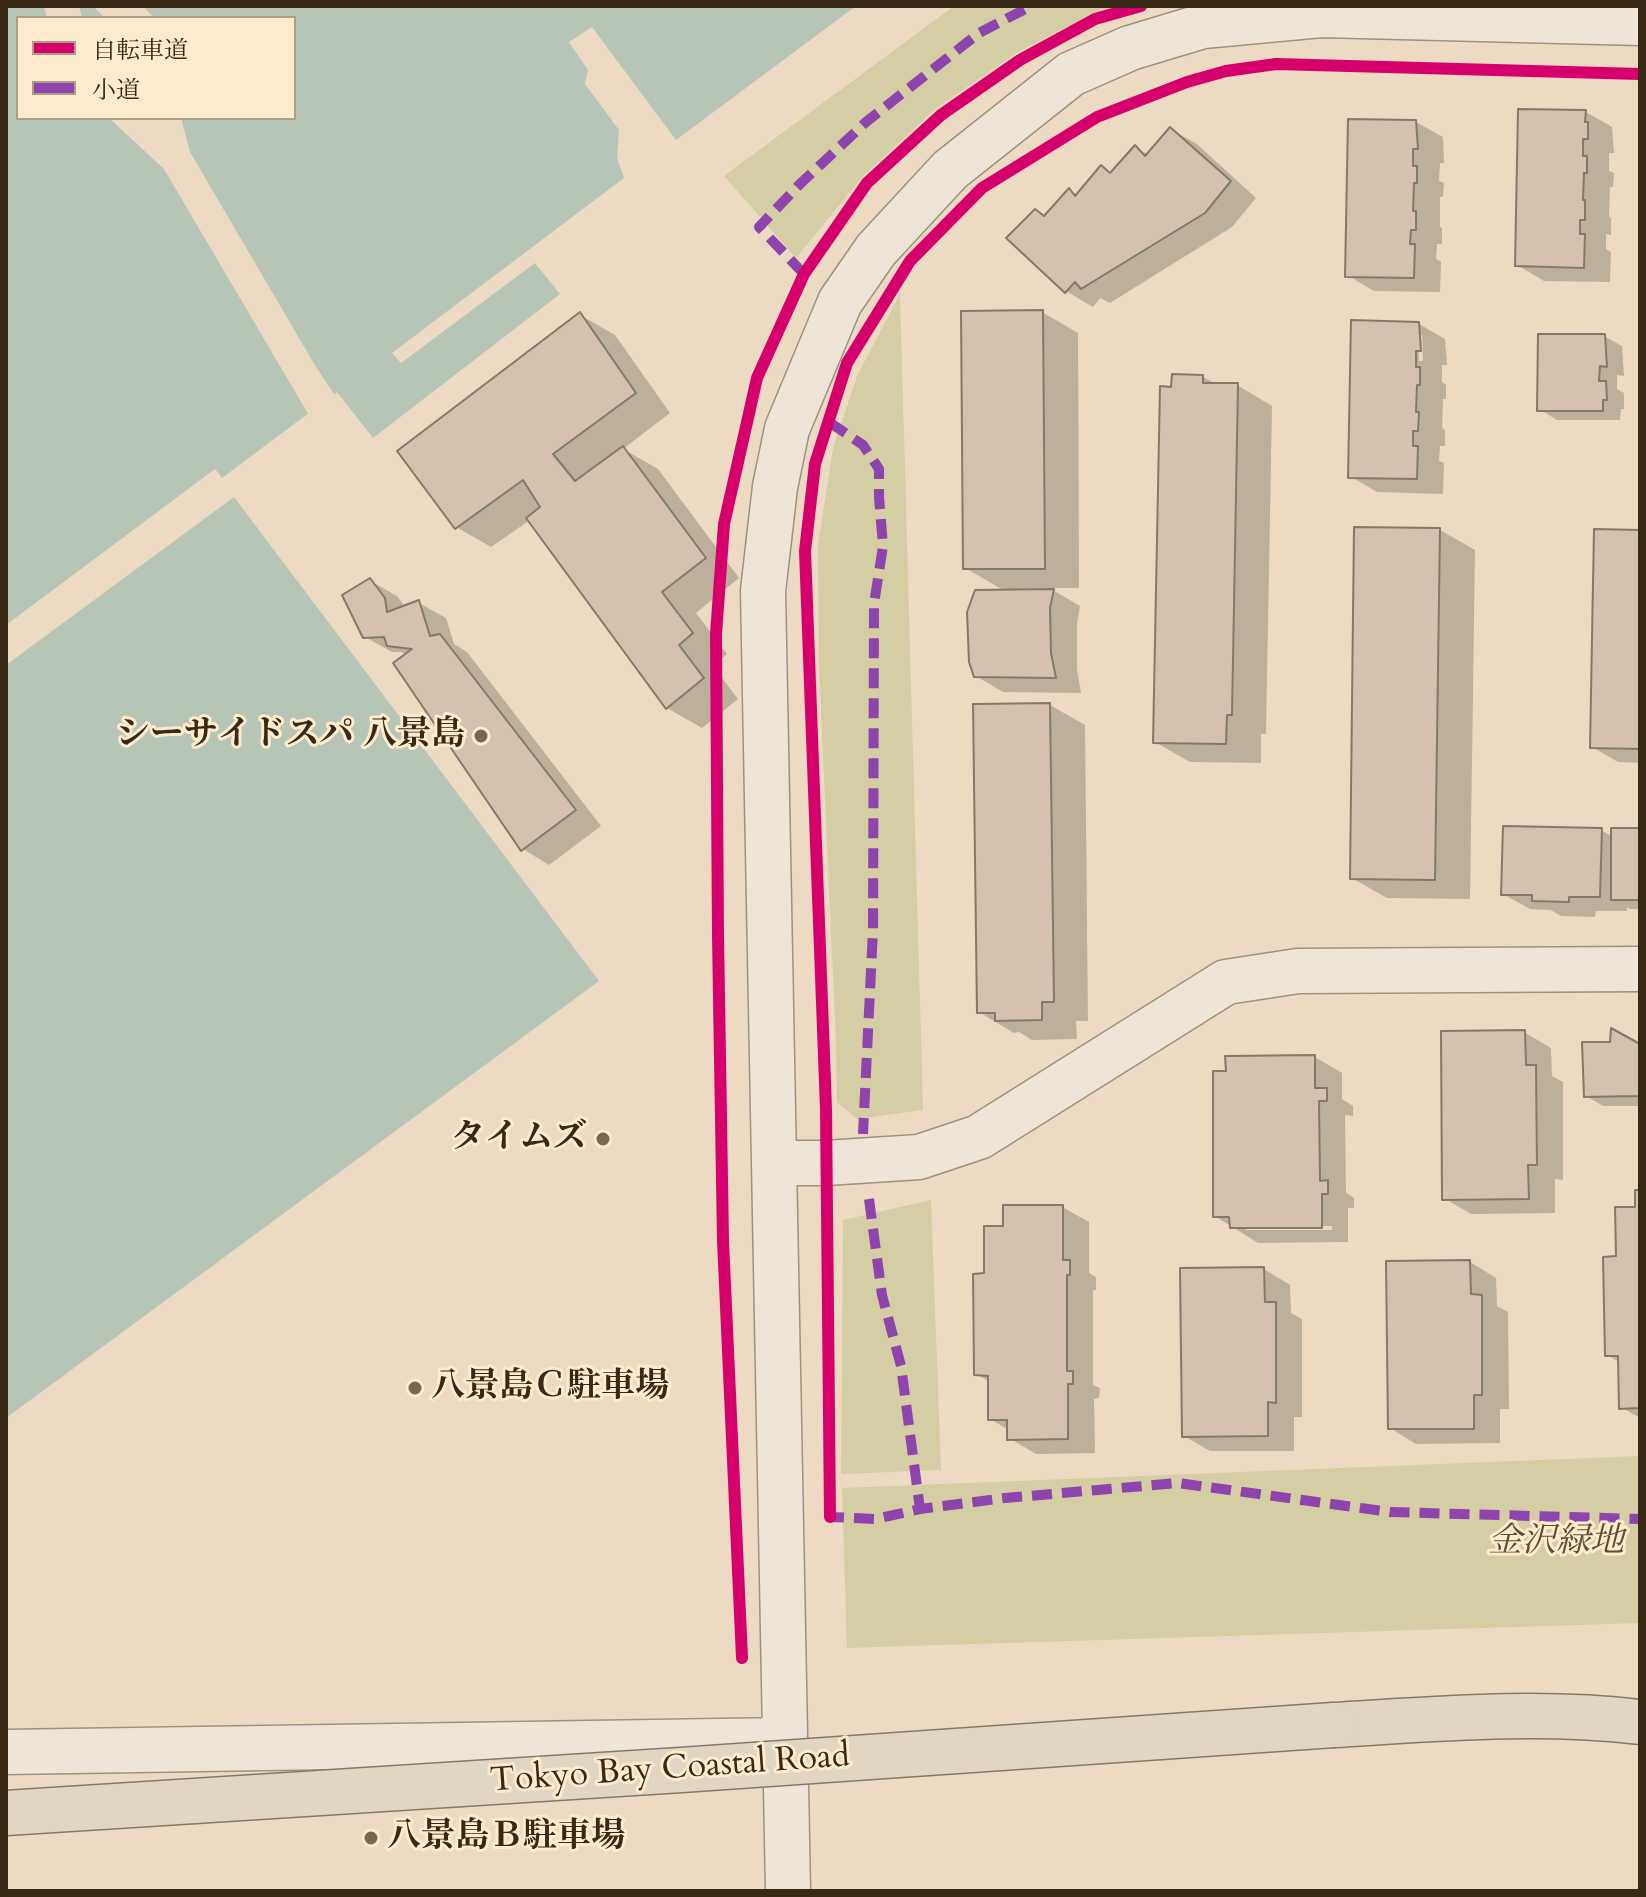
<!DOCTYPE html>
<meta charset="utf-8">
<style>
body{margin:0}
#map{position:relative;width:1646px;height:1897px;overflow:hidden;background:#ecdbc2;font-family:Cardo,"Noto Serif JP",serif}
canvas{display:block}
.frame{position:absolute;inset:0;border:8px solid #382917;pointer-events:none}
.legend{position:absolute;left:16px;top:16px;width:280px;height:104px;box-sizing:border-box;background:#feeacc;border:2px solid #af9d84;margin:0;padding:10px 14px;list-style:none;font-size:24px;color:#382917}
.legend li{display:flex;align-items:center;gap:16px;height:40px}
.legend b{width:40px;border:2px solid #af9d84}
</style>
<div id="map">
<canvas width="1646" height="1897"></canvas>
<div class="frame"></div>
<ul class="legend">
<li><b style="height:10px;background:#d6006c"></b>自転車道</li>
<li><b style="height:10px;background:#8e44ad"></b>小道</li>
</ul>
</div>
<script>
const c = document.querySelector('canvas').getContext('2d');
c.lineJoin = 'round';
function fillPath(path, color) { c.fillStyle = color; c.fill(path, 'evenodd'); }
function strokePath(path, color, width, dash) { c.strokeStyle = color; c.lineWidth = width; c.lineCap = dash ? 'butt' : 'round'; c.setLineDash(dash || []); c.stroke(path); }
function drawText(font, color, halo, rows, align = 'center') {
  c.font = font + ' Cardo,"Noto Serif JP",serif'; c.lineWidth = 6; c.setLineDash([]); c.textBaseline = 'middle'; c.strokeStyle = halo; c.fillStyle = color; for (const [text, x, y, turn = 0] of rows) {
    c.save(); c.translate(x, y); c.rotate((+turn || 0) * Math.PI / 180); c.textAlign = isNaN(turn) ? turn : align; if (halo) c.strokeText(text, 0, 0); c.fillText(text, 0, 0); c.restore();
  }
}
fillPath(new Path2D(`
 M 954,6 L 1119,6 L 1093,13 L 1018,52 L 935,109 L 864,175 L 796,258 L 724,176 Z
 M 900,294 L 923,1110 L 857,1119 L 837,1102 L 836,1042 L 819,668 L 818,545 L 833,448 L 857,376 Z
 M 931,1200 L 941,1470 L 841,1474 L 843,1220 Z
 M 1640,1456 L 1640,1623 L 847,1648 L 842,1488 Z`), '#d5cda3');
fillPath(new Path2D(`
 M 6,6 L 856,6 L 676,140 L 592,27 L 569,42 L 588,70 L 585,84 L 619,130 L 617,158 L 624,178 L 392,353 L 401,363 L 535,263 L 560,294 L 373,438 L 337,392 L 222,478 L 215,469 L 6,625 ZM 18,18 L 294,18 L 294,118 L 18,118 Z
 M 234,497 L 599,981 L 6,1418 L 6,665 Z`), '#b7c5b7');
fillPath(new Path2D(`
 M 44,6 L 79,6 L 82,18 L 47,18 Z
 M 93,6 L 143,6 L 154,18 L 105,18 Z
 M 109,118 L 181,118 L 190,152 L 316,367 L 336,397 L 310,417 L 164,169 Z`), '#ecdbc2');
fillPath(new Path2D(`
 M 1586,112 L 1612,127 L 1614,153 L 1609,153 L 1609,171 L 1614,173 L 1613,187 L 1610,187 L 1609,216 L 1611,218 L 1611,235 L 1606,234 L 1606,249 L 1611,252 L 1610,282 L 1544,281 L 1517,265 Z
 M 1416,122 L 1443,137 L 1444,163 L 1440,163 L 1439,181 L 1444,183 L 1443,197 L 1440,197 L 1440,227 L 1442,228 L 1442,244 L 1437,244 L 1436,259 L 1441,262 L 1440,292 L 1374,291 L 1347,275 Z
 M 1170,129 L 1197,144 L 1256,198 L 1232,227 L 1110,303 L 1100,298 L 1093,307 L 1066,291 L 1046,217 L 1070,190 L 1078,195 L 1112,174 L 1135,147 L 1149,155 Z
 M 1042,312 L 1078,333 L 1079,588 L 1049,588 L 1080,606 L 1077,624 L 1077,669 L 1081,693 L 1003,692 L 976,676 L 1007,592 L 965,568 Z
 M 580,315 L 615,335 L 670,413 L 623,449 L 658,469 L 739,578 L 696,613 L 727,654 L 713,666 L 738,699 L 702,728 L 667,708 L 530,520 L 491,547 L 456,527 Z
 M 1419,324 L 1445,339 L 1447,365 L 1442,365 L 1442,382 L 1446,385 L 1446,399 L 1443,399 L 1442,428 L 1445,430 L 1445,446 L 1440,446 L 1439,461 L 1444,463 L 1443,494 L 1377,492 L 1350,476 ZM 1418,335 L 1422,335 L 1423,361 L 1419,361 Z
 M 1604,336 L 1622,346 L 1624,376 L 1617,375 L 1617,389 L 1624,393 L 1624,409 L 1621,409 L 1620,420 L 1557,420 L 1539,409 Z
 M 1203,377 L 1218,385 L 1237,385 L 1272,406 L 1266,734 L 1261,734 L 1261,763 L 1190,762 L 1155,742 L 1173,389 Z
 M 1440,530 L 1475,550 L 1470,899 L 1387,898 L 1352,878 Z
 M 1640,532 L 1640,763 L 1618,762 L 1592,747 Z
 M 370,581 L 397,596 L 406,608 L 419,603 L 446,618 L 454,644 L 467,652 L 601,826 L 549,865 L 523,849 L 407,655 L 401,652 L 392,652 L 365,637 Z
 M 1050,705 L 1085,725 L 1088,1021 L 1076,1021 L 1077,1039 L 1032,1040 L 1019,1032 L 1014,1033 L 979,1012 Z
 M 1601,830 L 1613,837 L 1640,830 L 1640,909 L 1630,909 L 1627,907 L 1627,911 L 1596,911 L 1595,917 L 1561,916 L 1551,910 L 1530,909 L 1503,894 Z
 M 1524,1032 L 1551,1048 L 1552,1076 L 1563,1082 L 1563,1180 L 1555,1179 L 1555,1213 L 1471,1214 L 1444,1198 Z
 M 1640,1046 L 1640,1106 L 1603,1106 L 1586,1096 Z
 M 1315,1057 L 1342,1073 L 1342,1099 L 1353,1106 L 1353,1116 L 1345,1115 L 1346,1193 L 1354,1198 L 1354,1208 L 1348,1208 L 1348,1242 L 1258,1243 L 1215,1216 ZM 1243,1226 L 1332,1226 L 1332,1230 L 1247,1230 Z
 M 1640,1192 L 1640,1418 L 1621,1407 L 1621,1363 L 1607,1355 L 1618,1258 L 1637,1209 Z
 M 1062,1207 L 1089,1222 L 1089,1273 L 1096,1277 L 1096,1290 L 1093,1290 L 1093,1385 L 1100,1388 L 1099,1398 L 1094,1399 L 1095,1453 L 1036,1454 L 1009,1438 L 1009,1430 L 990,1419 L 990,1382 L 976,1374 L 986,1275 L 1005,1228 Z
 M 1470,1262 L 1496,1278 L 1497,1306 L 1508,1312 L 1509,1409 L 1500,1409 L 1500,1443 L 1416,1444 L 1390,1428 Z
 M 1264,1269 L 1290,1285 L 1291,1313 L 1302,1319 L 1302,1417 L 1294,1417 L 1294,1451 L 1210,1451 L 1184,1436 Z`), '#0003');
const building = new Path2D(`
 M 1518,109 L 1586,110 L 1585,122 L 1588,122 L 1588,139 L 1583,139 L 1583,156 L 1587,156 L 1587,173 L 1584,173 L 1583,200 L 1585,200 L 1585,220 L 1580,220 L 1580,234 L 1585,234 L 1584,268 L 1515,266 Z
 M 1348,119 L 1416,120 L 1418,149 L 1413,149 L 1413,166 L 1417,166 L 1417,183 L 1414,183 L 1413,211 L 1416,211 L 1416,230 L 1411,230 L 1410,244 L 1415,244 L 1414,278 L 1345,277 Z
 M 1170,127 L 1231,181 L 1205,213 L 1081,289 L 1075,282 L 1065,293 L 1006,238 L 1035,209 L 1044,216 L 1069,188 L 1075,196 L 1101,165 L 1110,173 L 1135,145 L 1145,156 Z
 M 1043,310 L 1045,569 L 963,569 L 961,311 Z
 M 580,312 L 636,393 L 553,454 L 575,481 L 623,446 L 706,558 L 662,592 L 693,633 L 679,645 L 704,678 L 666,709 L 526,518 L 540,507 L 523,480 L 455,529 L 397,451 Z
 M 1351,320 L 1419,322 L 1421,351 L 1416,351 L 1416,367 L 1420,367 L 1420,385 L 1417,385 L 1416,412 L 1419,412 L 1418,431 L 1413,431 L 1413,446 L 1418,446 L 1417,479 L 1348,478 Z
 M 1538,334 L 1605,334 L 1607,367 L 1600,366 L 1599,381 L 1606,381 L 1607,400 L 1603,400 L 1603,411 L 1537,411 Z
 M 1172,374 L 1203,375 L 1203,383 L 1238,383 L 1232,715 L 1227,715 L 1226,744 L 1153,743 L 1160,386 L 1171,387 Z
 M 1354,527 L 1440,528 L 1435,880 L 1350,879 Z
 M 1594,529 L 1640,530 L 1640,749 L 1590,748 Z
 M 370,578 L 385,598 L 387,612 L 419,600 L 430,636 L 440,634 L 576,810 L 521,851 L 393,663 L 412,649 L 387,646 L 384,637 L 363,638 L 342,595 Z
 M 1054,589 L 1050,608 L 1051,653 L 1056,678 L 974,677 L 969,662 L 967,612 L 975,590 Z
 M 1050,703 L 1054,1002 L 1042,1002 L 1042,1020 L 995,1021 L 995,1013 L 977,1013 L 973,704 Z
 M 1503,826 L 1602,828 L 1600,897 L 1569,897 L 1569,902 L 1532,901 L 1532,895 L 1501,895 Z
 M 1611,828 L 1640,828 L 1640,900 L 1611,900 Z
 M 1611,1028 L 1640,1044 L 1640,1096 L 1584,1097 L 1582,1042 L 1610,1042 Z
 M 1525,1030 L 1526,1065 L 1536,1065 L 1537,1165 L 1528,1165 L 1529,1199 L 1442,1200 L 1441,1031 Z
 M 1315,1055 L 1315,1088 L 1327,1088 L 1327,1101 L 1319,1101 L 1320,1181 L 1328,1180 L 1328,1194 L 1322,1194 L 1322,1228 L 1230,1228 L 1229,1217 L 1213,1217 L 1213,1071 L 1226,1071 L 1225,1056 Z
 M 1635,1190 L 1640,1190 L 1640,1408 L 1619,1409 L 1618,1356 L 1605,1356 L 1603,1257 L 1616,1256 L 1615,1207 L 1635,1207 Z
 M 1003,1205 L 1063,1205 L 1063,1260 L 1070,1260 L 1070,1275 L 1067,1275 L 1067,1371 L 1073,1371 L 1073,1384 L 1068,1384 L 1068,1439 L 1007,1440 L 1007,1420 L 988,1420 L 988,1376 L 974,1375 L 973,1274 L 984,1273 L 984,1226 L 1003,1226 Z
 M 1470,1260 L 1471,1294 L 1482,1295 L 1482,1395 L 1474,1395 L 1474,1429 L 1388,1429 L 1386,1261 Z
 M 1264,1267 L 1265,1302 L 1276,1302 L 1276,1403 L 1268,1402 L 1268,1436 L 1182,1437 L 1180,1268 Z`);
fillPath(building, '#d5c1af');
strokePath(building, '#83796a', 2);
const minor = new Path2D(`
 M 774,1163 L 826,1163 L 919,1157 L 979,1137 L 1226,982 L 1298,971 L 1640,969
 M 6,1752 L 785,1740
 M 788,1891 L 763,591 L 775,487 L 787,429 L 840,302 L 876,250 L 950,170 L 1071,74 L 1130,48 L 1203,26 L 1321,15 L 1640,23`);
const highway = new Path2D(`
 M 1334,1725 C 1436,1719 1539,1710 1640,1722`);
strokePath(minor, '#9d9181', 47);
strokePath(highway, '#83796a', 47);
strokePath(minor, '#eee5d8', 44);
strokePath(highway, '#e1d5c3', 44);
const highwayBridge = new Path2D(`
 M 6,1813 L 681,1770 L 1334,1725`);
strokePath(highwayBridge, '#83796a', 47, []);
strokePath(highwayBridge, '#e1d5c3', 44);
strokePath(new Path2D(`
 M 804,274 L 759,227 L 800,184 L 866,122 L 979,33 L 1031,6
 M 829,422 L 863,445 L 879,469 L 879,497 L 883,546 L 874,604 L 873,930 L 863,1134
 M 869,1199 L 882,1295 L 901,1366 L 920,1509
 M 830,1511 L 830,1517 L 876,1519 L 920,1509 L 1005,1498 L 1178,1483 L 1390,1512 L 1640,1519`), '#8e44ad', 10, [20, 10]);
strokePath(new Path2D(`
 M 830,1517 L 826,1109 L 805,551 L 815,464 L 847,363 L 910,261 L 982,188 L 1097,117 L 1187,82 L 1226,71 L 1276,64 L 1640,74
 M 742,1658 L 723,1241 L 718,936 L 716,634 L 724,524 L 757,378 L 804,274 L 867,183 L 941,115 L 1020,60 L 1095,19 L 1141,6`), '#d6006c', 12);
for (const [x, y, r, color] of [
 [481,736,8,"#776753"],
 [603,1139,8,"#776753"],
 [415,1388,8,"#776753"],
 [371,1838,8,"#776753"]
]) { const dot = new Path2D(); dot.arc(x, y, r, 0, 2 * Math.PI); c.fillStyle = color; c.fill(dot); strokePath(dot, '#feeacc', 3); }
drawText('bold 34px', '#382917', '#feeacc', [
 ["シーサイドスパ 八景島",465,736],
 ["タイムズ",587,1139],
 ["八景島Ｃ駐車場",431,1388,"left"],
 ["八景島Ｂ駐車場",387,1838,"left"]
], 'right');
drawText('italic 34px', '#5a4f34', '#feeacc', [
 ["金沢緑地",1556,1543]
]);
drawText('34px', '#382917', '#feeacc', [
 ["Tokyo Bay Coastal Road",670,1770,-4]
]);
</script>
